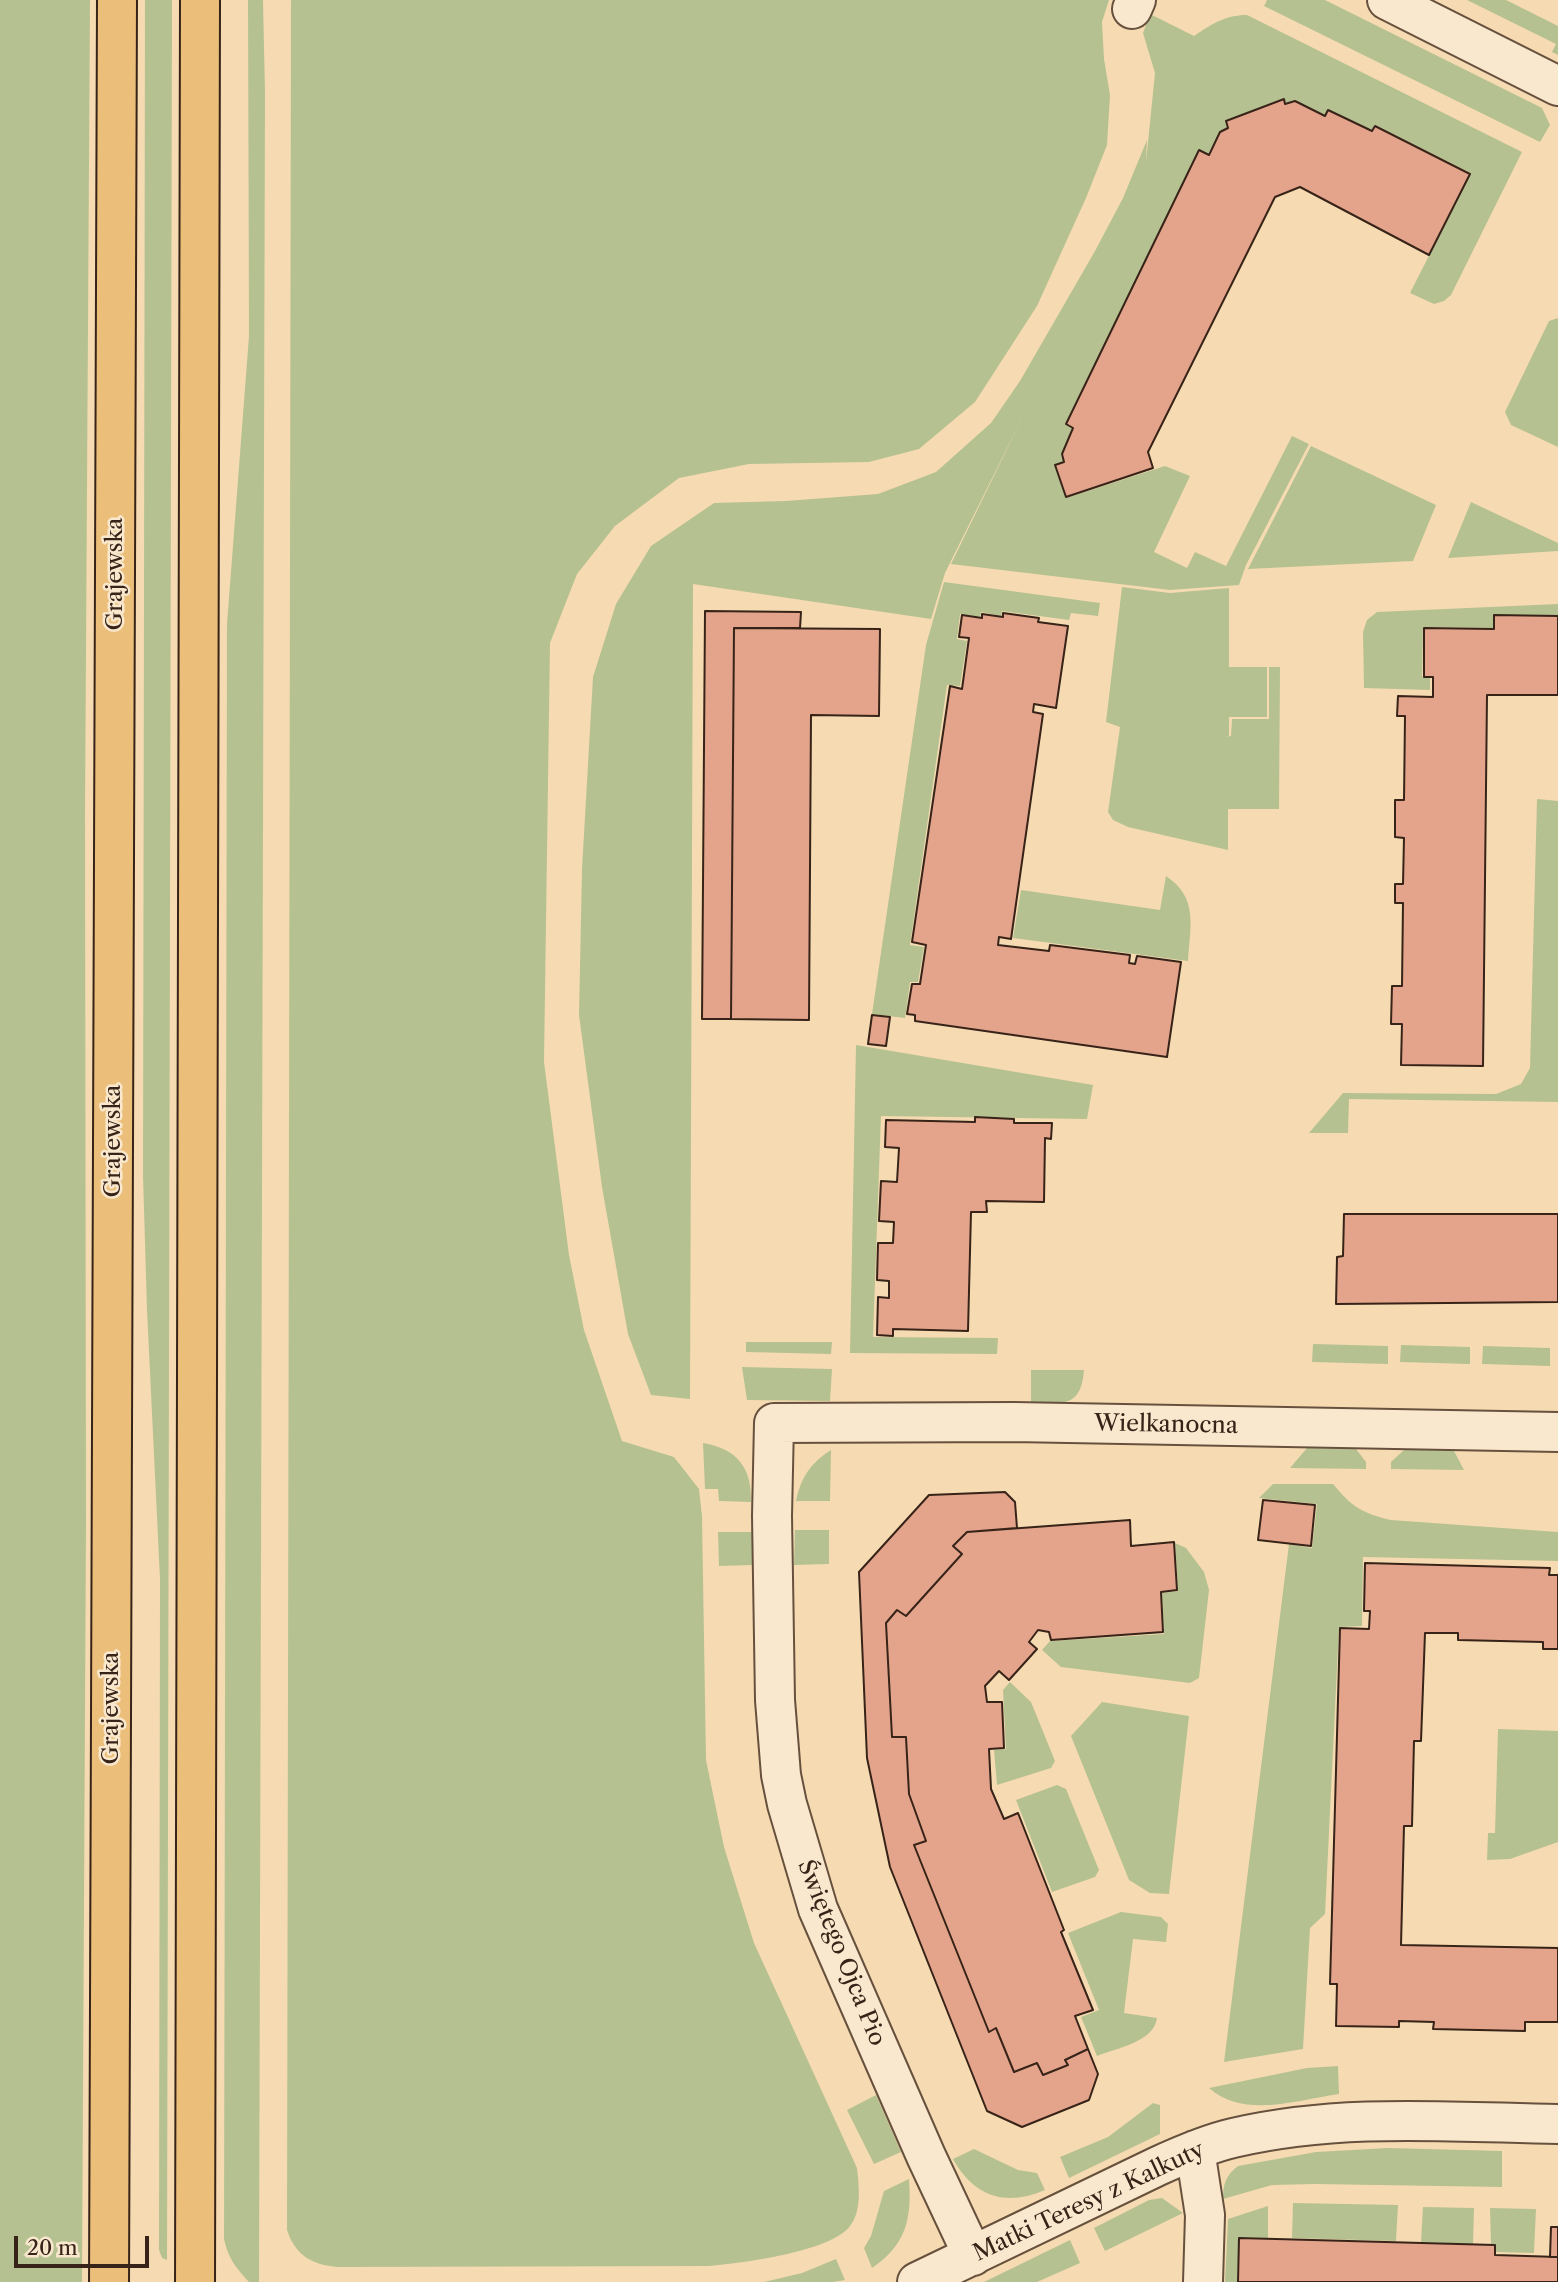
<!DOCTYPE html>
<meta charset="utf-8">
<style>
body{margin:0}
#map{position:relative;width:1558px;height:2282px;overflow:hidden;background:#f6dbb2;font-family:"Libre Caslon Text",serif}
canvas{display:block}
.scale{position:absolute;left:14px;top:2236px;width:135px;height:32px;box-sizing:border-box;border:4px solid #372318;border-top:0;padding-left:9px;font-size:21px;line-height:24px;white-space:nowrap;color:#372318;-webkit-text-stroke:5px #f9e8cd;paint-order:stroke}
</style>
<div id="map">
<canvas width="1558" height="2282"></canvas>
<div class="scale">20 m</div>
</div>
<script>
const c = document.querySelector('canvas').getContext('2d');
c.lineJoin = 'round';
function fillPath(path, color) { c.fillStyle = color; c.fill(path, 'evenodd'); }
function strokePath(path, color, width, dash) { c.strokeStyle = color; c.lineWidth = width; c.lineCap = dash ? 'butt' : 'round'; c.setLineDash(dash || []); c.stroke(path); }
function drawText(font, color, halo, rows, align = 'center') {
  c.font = font + ' "Libre Caslon Text",serif'; c.lineWidth = 5; c.setLineDash([]); c.textBaseline = 'middle'; c.strokeStyle = halo; c.fillStyle = color; for (const [text, x, y, turn = 0] of rows) {
    c.save(); c.translate(x, y); c.rotate((+turn || 0) * Math.PI / 180); c.textAlign = isNaN(turn) ? turn : align; if (halo) c.strokeText(text, 0, 0); c.fillText(text, 0, 0); c.restore();
  }
}
fillPath(new Path2D(`
 M 0,0 L 90,0 L 85,814 L 86,1523 L 82,2282 L 0,2282 Z
 M 145,0 L 172,0 L 167,2260 L 162,2258 L 159,2250 L 160,1579 L 147,1310 L 143,1176 Z
 M 248,0 L 263,0 L 265,93 L 259,2282 L 249,2282 C 236,2268 228,2258 224,2239 L 227,624 L 249,336 Z
 M 291,0 L 1109,0 L 1102,22 L 1104,59 L 1110,95 L 1107,145 L 1086,198 L 1037,306 L 975,402 L 919,449 L 869,462 L 749,464 L 679,478 L 615,526 L 577,574 L 550,643 L 544,1062 L 569,1255 L 584,1330 L 622,1441 L 674,1457 L 699,1489 L 702,1516 L 706,1760 L 724,1847 L 754,1943 L 857,2168 C 859,2186 862,2211 850,2226 C 831,2252 741,2263 709,2266 L 338,2267 C 312,2265 295,2255 287,2230 Z
 M 1267,0 L 1325,0 L 1542,108 L 1550,125 L 1540,142 L 1264,6 Z
 M 1467,0 L 1506,0 L 1558,26 L 1558,55 L 1552,52 L 1556,44 Z
 M 1150,14 L 1194,36 C 1212,24 1225,15 1247,15 L 1522,152 L 1451,295 L 1444,301 L 1434,304 L 1410,293 L 1471,173 L 1375,125 L 1372,130 L 1328,110 L 1325,115 L 1295,101 L 1285,103 L 1284,98 L 1225,121 L 1227,128 L 1220,132 L 1208,154 L 1199,150 L 1065,424 L 1072,428 L 1061,455 L 1064,462 L 1054,465 L 1066,498 L 1165,466 L 1190,476 L 1154,552 L 1187,568 L 1195,552 L 1226,566 L 1292,436 L 1309,444 L 1246,565 L 1239,585 L 1170,590 L 951,564 L 1023,416 L 945,573 L 931,619 L 693,584 L 690,1399 L 651,1395 L 628,1334 L 602,1187 L 579,1015 L 582,869 L 593,677 L 616,604 L 651,546 L 714,503 L 786,501 L 878,494 L 936,472 L 991,423 L 1020,381 L 1095,251 L 1123,198 L 1147,140 L 1146,162 L 1155,73 L 1143,33 Z
 M 1558,318 L 1558,447 L 1511,425 L 1505,412 L 1549,321 Z
 M 1311,446 L 1436,505 L 1413,561 L 1248,569 Z
 M 1471,502 L 1558,543 L 1558,551 L 1448,558 Z
 M 944,582 L 1100,603 L 1098,616 L 1071,613 L 1069,620 L 1002,611 L 1001,616 L 981,612 L 980,617 L 960,614 L 957,639 L 967,641 L 960,686 L 947,685 L 910,945 L 924,947 L 918,982 L 910,982 L 905,1018 L 872,1014 L 926,645 Z
 M 1122,587 L 1170,593 L 1229,588 L 1229,667 L 1267,667 L 1267,717 L 1229,717 L 1229,736 L 1224,737 L 1231,736 L 1232,719 L 1269,719 L 1269,667 L 1280,667 L 1279,809 L 1228,809 L 1228,850 L 1128,827 L 1113,820 L 1108,812 L 1120,727 L 1106,722 Z
 M 1558,604 L 1558,615 L 1494,615 L 1493,628 L 1423,627 L 1422,677 L 1430,678 L 1430,690 L 1364,688 L 1363,632 L 1367,620 L 1377,612 Z
 M 1537,799 L 1558,801 L 1558,1102 L 1349,1099 L 1348,1133 L 1309,1133 L 1343,1093 L 1496,1094 L 1521,1084 L 1530,1068 Z
 M 1166,876 C 1199,898 1190,927 1188,961 L 1013,938 L 1021,890 L 1160,910 Z
 M 856,1045 L 1093,1085 L 1087,1119 L 881,1116 L 873,1337 L 998,1338 L 997,1354 L 850,1353 Z
 M 746,1342 L 832,1342 L 831,1354 L 746,1352 Z
 M 1313,1344 L 1388,1346 L 1388,1364 L 1312,1362 Z
 M 1401,1345 L 1470,1347 L 1470,1364 L 1400,1362 Z
 M 1483,1346 L 1550,1348 L 1550,1366 L 1482,1364 Z
 M 742,1367 L 832,1369 L 830,1401 L 747,1400 Z
 M 1031,1370 L 1084,1370 C 1081,1409 1062,1403 1031,1402 Z
 M 703,1443 C 737,1449 752,1467 751,1502 L 719,1501 L 718,1489 L 705,1489 Z
 M 1307,1448 L 1356,1449 L 1366,1462 L 1366,1469 L 1290,1468 Z
 M 1405,1449 L 1453,1449 L 1464,1470 L 1391,1469 L 1391,1462 Z
 M 831,1450 L 830,1501 L 796,1501 C 800,1479 811,1462 831,1450 Z
 M 1273,1484 L 1333,1484 C 1352,1507 1362,1513 1391,1520 L 1558,1532 L 1558,1561 L 1363,1557 L 1362,1626 L 1339,1627 L 1325,1914 L 1310,1928 L 1303,2049 L 1224,2062 L 1289,1544 L 1312,1548 L 1317,1504 L 1259,1498 Z
 M 795,1530 L 829,1530 L 829,1564 L 794,1565 Z
 M 718,1532 L 752,1532 L 753,1565 L 719,1566 Z
 M 1175,1543 L 1186,1548 L 1204,1572 L 1209,1590 L 1199,1678 L 1190,1683 L 1061,1667 L 1042,1650 L 1050,1641 L 1164,1634 L 1162,1593 L 1178,1591 Z
 M 1010,1682 L 1031,1702 L 1055,1761 L 1051,1768 L 997,1785 L 994,1750 L 1006,1749 L 1003,1690 Z
 M 1102,1702 L 1189,1716 L 1169,1894 L 1150,1893 L 1129,1880 L 1071,1736 Z
 M 1498,1729 L 1558,1731 L 1558,1842 L 1510,1859 L 1487,1860 L 1488,1833 L 1495,1833 Z
 M 1057,1785 L 1066,1789 L 1099,1870 L 1095,1877 L 1052,1892 L 1016,1800 Z
 M 1121,1912 L 1161,1917 L 1168,1924 L 1166,1942 L 1133,1939 L 1124,2013 L 1157,2018 C 1154,2042 1117,2048 1097,2056 L 1081,2017 L 1099,2010 L 1068,1933 Z
 M 1338,2066 L 1339,2094 C 1297,2100 1244,2119 1209,2088 L 1307,2068 Z
 M 876,2095 L 901,2152 L 874,2164 L 847,2110 Z
 M 1153,2103 L 1160,2105 L 1160,2134 L 1069,2178 L 1060,2157 L 1108,2137 Z
 M 1388,2148 L 1502,2151 L 1502,2187 L 1315,2184 L 1272,2185 L 1223,2199 C 1223,2184 1226,2175 1238,2166 L 1316,2152 Z
 M 974,2149 L 1018,2170 L 1037,2173 L 1045,2190 C 1006,2207 974,2197 953,2159 Z
 M 909,2179 C 912,2219 906,2245 872,2268 L 864,2248 L 871,2236 L 884,2191 Z
 M 1162,2198 L 1183,2213 L 1105,2251 L 1094,2228 L 1149,2200 Z
 M 1293,2203 L 1398,2205 L 1396,2241 L 1292,2238 Z
 M 1268,2206 L 1268,2238 L 1239,2237 L 1237,2282 L 1225,2282 L 1228,2219 Z
 M 1423,2207 L 1474,2208 L 1473,2244 L 1421,2242 Z
 M 1490,2208 L 1536,2209 L 1534,2253 L 1495,2252 L 1495,2245 L 1491,2245 Z
 M 1070,2240 L 1080,2263 L 1037,2282 L 984,2282 Z
 M 836,2259 L 845,2280 L 833,2282 L 764,2282 L 802,2273 Z`), '#b6c191');
const building = new Path2D(`
 M 1284,99 L 1285,104 L 1295,101 L 1325,116 L 1328,110 L 1372,131 L 1375,126 L 1470,174 L 1429,255 L 1300,187 L 1275,197 L 1148,452 L 1153,468 L 1066,497 L 1055,465 L 1064,462 L 1062,454 L 1073,428 L 1066,424 L 1199,150 L 1209,155 L 1220,132 L 1228,128 L 1226,121 Z
 M 705,611 L 801,612 L 800,628 L 734,628 L 731,1019 L 702,1019 Z
 M 1003,613 L 1039,618 L 1038,622 L 1068,626 L 1056,708 L 1034,704 L 1033,712 L 1043,714 L 1011,939 L 999,937 L 998,945 L 1049,951 L 1050,945 L 1130,955 L 1129,963 L 1135,964 L 1137,956 L 1181,962 L 1167,1057 L 915,1021 L 915,1015 L 907,1014 L 912,984 L 920,984 L 926,945 L 912,942 L 950,686 L 962,689 L 969,638 L 959,637 L 962,615 L 982,618 L 982,614 L 1003,617 Z
 M 1494,615 L 1558,616 L 1558,695 L 1487,695 L 1483,1066 L 1401,1065 L 1402,1024 L 1391,1024 L 1392,986 L 1402,986 L 1403,903 L 1395,903 L 1395,884 L 1403,884 L 1404,838 L 1395,837 L 1395,800 L 1404,800 L 1405,716 L 1397,716 L 1398,696 L 1433,697 L 1433,677 L 1424,677 L 1424,628 L 1494,629 Z
 M 734,628 L 880,629 L 879,716 L 811,715 L 809,1020 L 731,1019 Z
 M 872,1015 L 890,1017 L 886,1046 L 868,1044 Z
 M 975,1117 L 1014,1119 L 1014,1123 L 1052,1123 L 1051,1139 L 1045,1138 L 1044,1202 L 986,1201 L 987,1212 L 971,1212 L 968,1331 L 893,1329 L 893,1336 L 877,1335 L 878,1297 L 889,1298 L 889,1281 L 877,1280 L 878,1243 L 893,1243 L 894,1222 L 879,1221 L 881,1181 L 897,1182 L 899,1148 L 885,1147 L 886,1120 L 975,1122 Z
 M 1344,1214 L 1558,1214 L 1558,1302 L 1336,1304 L 1337,1257 L 1343,1256 Z
 M 1005,1492 L 1015,1502 L 1017,1528 L 967,1532 L 953,1546 L 962,1554 L 906,1616 L 897,1610 L 886,1623 L 892,1737 L 906,1737 L 909,1794 L 926,1841 L 914,1845 L 989,2032 L 996,2028 L 1014,2072 L 1037,2063 L 1043,2075 L 1068,2065 L 1065,2060 L 1088,2049 L 1098,2074 L 1089,2100 L 1022,2127 L 987,2111 L 890,1867 L 867,1758 L 859,1572 L 929,1495 Z
 M 1263,1500 L 1315,1505 L 1311,1546 L 1258,1540 Z
 M 1130,1520 L 1131,1546 L 1174,1542 L 1177,1590 L 1161,1592 L 1163,1632 L 1051,1640 L 1049,1632 L 1038,1630 L 1029,1642 L 1037,1649 L 1009,1680 L 999,1671 L 985,1686 L 987,1702 L 1002,1702 L 1004,1748 L 989,1749 L 991,1789 L 1004,1819 L 1018,1813 L 1064,1930 L 1061,1932 L 1093,2010 L 1075,2016 L 1088,2049 L 1065,2060 L 1068,2065 L 1043,2075 L 1037,2063 L 1014,2072 L 996,2028 L 989,2032 L 914,1845 L 926,1841 L 909,1794 L 906,1737 L 892,1737 L 886,1623 L 897,1610 L 906,1616 L 962,1554 L 953,1546 L 967,1532 Z
 M 1365,1563 L 1550,1568 L 1549,1575 L 1558,1575 L 1558,1649 L 1543,1649 L 1543,1642 L 1458,1640 L 1458,1633 L 1425,1633 L 1421,1741 L 1414,1741 L 1412,1826 L 1404,1826 L 1401,1945 L 1558,1948 L 1558,2022 L 1525,2022 L 1525,2031 L 1433,2029 L 1434,2022 L 1399,2021 L 1399,2027 L 1336,2026 L 1337,1984 L 1330,1984 L 1340,1628 L 1369,1629 L 1370,1611 L 1364,1611 Z
 M 1551,2227 L 1558,2227 L 1558,2257 L 1550,2257 Z
 M 1239,2238 L 1495,2245 L 1495,2255 L 1558,2257 L 1558,2282 L 1238,2282 Z`);
fillPath(building, '#e3a48b');
strokePath(building, '#372318', 2);
const minor = new Path2D(`
 M 1387,0 L 1558,86
 M 1132,9 L 1136,0
 M 1195,2150 L 1205,2215 L 1203,2282
 M 973,2256 L 926,2156 L 818,1909 L 787,1804 L 781,1775 L 775,1700 L 772,1516 L 774,1423 L 1014,1422 L 1558,1432
 M 917,2282 L 1158,2166 C 1182,2155 1207,2144 1233,2138 C 1340,2113 1449,2122 1558,2124`);
const major = new Path2D(`
 M 109,2282 L 117,0
 M 195,2282 L 200,0`);
strokePath(minor, '#67513e', 42);
strokePath(major, '#372318', 42);
strokePath(minor, '#f9e8cd', 38);
strokePath(major, '#ebbe79', 38);
drawText('23px', '#372318', '#f9e8cd', [
 ["Grajewska",115,574,-90],
 ["Grajewska",113,1141,-90],
 ["Wielkanocna",1166,1425,1],
 ["Grajewska",111,1708,-90],
 ["Świętego Ojca Pio",841,1953,68],
 ["Matki Teresy z Kalkuty",1089,2202,-25]
]);
</script>
